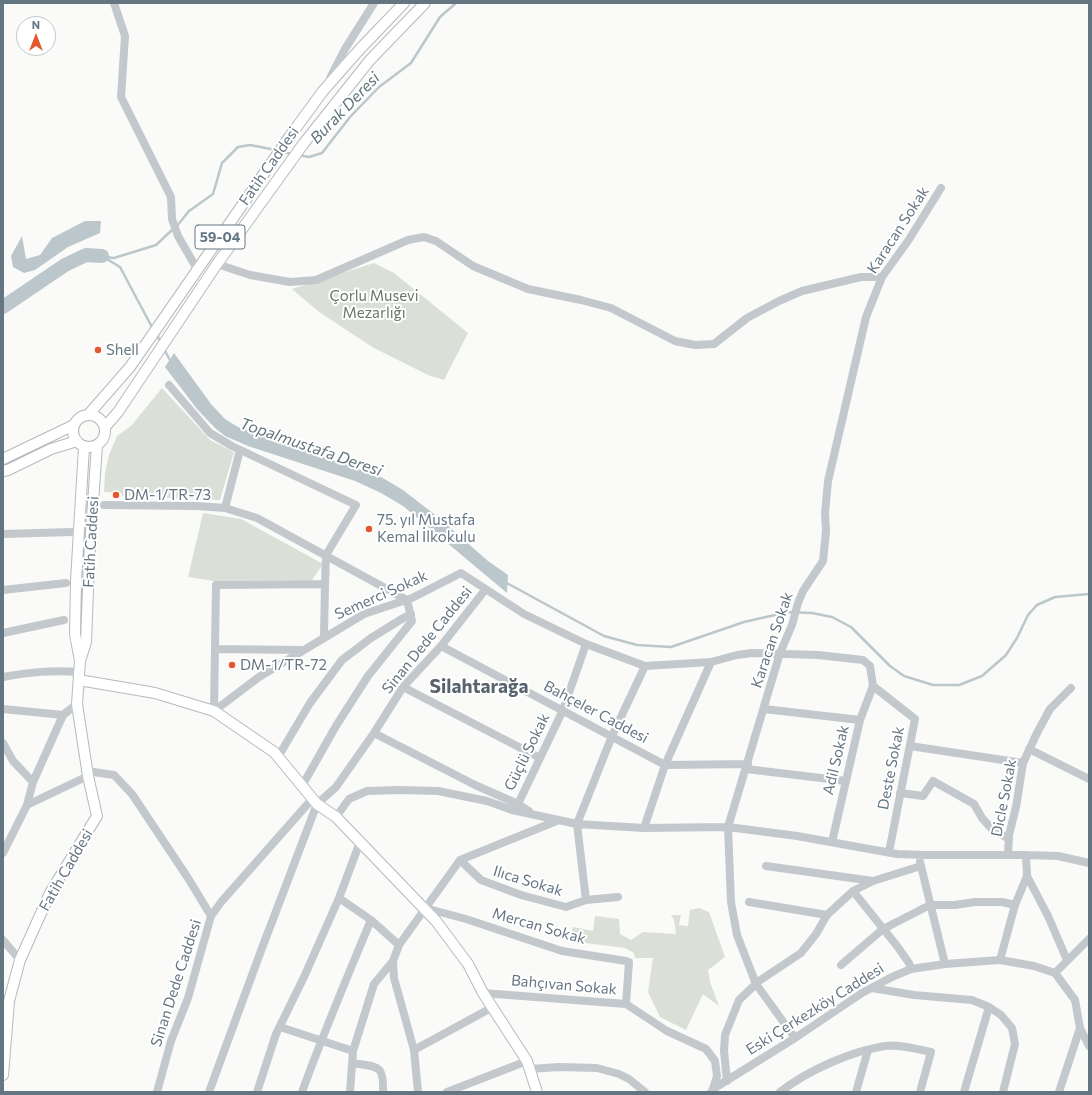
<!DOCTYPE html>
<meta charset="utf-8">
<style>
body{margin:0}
#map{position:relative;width:1092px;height:1095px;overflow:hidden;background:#fafaf8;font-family:Commissioner,sans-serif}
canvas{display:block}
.frame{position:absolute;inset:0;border:4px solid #657683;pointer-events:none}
.north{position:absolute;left:16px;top:16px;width:40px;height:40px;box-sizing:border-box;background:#fff;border:1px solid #c1c8cd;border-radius:50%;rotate:0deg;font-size:11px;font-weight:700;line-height:16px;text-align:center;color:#657683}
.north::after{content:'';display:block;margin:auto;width:14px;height:18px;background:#e4572e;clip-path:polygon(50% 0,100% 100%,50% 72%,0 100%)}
</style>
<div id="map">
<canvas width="1092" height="1095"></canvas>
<div class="frame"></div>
<div class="north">N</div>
</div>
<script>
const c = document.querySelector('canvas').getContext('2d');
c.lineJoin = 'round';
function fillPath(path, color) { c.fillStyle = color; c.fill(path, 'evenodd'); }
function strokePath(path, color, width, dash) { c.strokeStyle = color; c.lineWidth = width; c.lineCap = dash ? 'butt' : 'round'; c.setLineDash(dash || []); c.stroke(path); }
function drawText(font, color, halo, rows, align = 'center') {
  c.font = font + ' Commissioner,sans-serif'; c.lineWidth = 4; c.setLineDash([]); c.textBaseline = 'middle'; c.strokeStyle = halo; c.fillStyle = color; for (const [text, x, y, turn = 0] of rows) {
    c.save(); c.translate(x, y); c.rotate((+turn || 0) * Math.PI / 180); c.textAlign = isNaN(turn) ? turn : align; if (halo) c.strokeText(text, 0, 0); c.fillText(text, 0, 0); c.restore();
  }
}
fillPath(new Path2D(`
 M 374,263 L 394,273 L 468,333 L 444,380 L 428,375 L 374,348 L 319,312 L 292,289 Z
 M 162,388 L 210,440 L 234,452 L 220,500 L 122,496 L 121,493 L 104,492 L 105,473 L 109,455 L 117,436 L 131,426 Z
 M 203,513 L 241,519 L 323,564 L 312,580 L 214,581 L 188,577 Z
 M 699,908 L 709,912 L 725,957 L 708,970 L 710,982 L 719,1006 L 703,994 L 686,1030 L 660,1017 L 648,992 L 653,958 L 635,958 L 634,953 L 625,948 L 569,941 L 573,927 L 593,931 L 595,916 L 619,919 L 620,934 L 631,940 L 643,932 L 676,934 L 674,920 L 671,915 L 681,915 L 679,925 L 688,926 L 690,910 Z`), '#dadfd7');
fillPath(new Path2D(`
 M 85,221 L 101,221 L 100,233 L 68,247 L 35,270 L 24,273 L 13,267 L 11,256 L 22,236 L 26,259 L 40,255 L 52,238 Z
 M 174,353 L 211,404 L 225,419 L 238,427 L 381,477 L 403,490 L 439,518 L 488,561 L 508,575 L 507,593 L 403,506 L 381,493 L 355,481 L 248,446 L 225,436 L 215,428 L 197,409 L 165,367 Z`), '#bbc7cb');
strokePath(new Path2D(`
 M 282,152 L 293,154
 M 298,155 L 309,157 L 322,153 L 350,117 L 379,87 L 411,63 L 440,17 L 456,3
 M 177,226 L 189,211 L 213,194 L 222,163 L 238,147 L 250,145 L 276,150
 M 102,256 L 120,267 L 153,329
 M 105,257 L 114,258 L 156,245 L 173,229
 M 156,333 L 161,343
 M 164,349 L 171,362
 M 505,582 L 604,636 L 637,645 L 671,647 L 744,622 L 788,612 L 812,613 L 832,617 L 851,627 L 890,666 L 904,676 L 933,685 L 959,685 L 982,676 L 1006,655 L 1017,638 L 1028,615 L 1037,605 L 1055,597 L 1089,594`), '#bbc7cb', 2.5);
strokePath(new Path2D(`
 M 3,307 L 65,265 L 86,255 L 102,256`), '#bbc7cb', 14);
const major = new Path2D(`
 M73 431a16 16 0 1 1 32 0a16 16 0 1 1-32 0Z
 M 88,415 L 130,367 L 290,136 L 323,91 L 360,49 L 404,3
 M 105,427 L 118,412 L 217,264 L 304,143 L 370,60 L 425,3
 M 3,459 L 74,425
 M 3,471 L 8,470 L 51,449 L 77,441
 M 81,658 L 86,642 L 89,562 L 97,445
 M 79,680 L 155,693 L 214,711 L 274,752 L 317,804 L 336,817 L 436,921 L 468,964 L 483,993 L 527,1061 L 537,1092
 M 3,1075 L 9,1001 L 20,960 L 50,893 L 97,816 L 88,776 L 77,704 L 80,661 L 75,634 L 76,581 L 84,447`);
strokePath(major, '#b5babe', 12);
strokePath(new Path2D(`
 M 114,3 L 125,36 L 121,97 L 171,197 L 172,219 L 178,236 L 197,269
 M 330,78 L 345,49 L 374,3
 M 217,264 L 250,275 L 290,282 L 316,280 L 408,240 L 424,237 L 436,241 L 473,266 L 528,289 L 581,300 L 611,308 L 675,341 L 695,345 L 714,344 L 747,318 L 779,301 L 802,291 L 861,277 L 882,277
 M 169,385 L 210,433 L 232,446 L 356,505 L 326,555 L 325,584
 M 104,505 L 197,506 L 225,508 L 257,518 L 407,600 L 412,621 L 368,676 L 336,726 L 302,786
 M 225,508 L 240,450
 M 3,534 L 72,532
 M 3,590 L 66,583
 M 3,633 L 64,620
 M 441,646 L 665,765 L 748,764
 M 216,649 L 303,650
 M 3,677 C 32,672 50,670 79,672
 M 873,686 L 915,719 L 889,852
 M 403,687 L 540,758
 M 3,709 L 63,715
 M 764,709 L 860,720
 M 214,711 L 259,677 L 364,614 L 412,598 L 461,573 L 524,614 L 586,644 L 645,666 L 711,662 L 737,655 L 752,653 L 818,655 L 863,660 L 870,666 L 873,686 L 860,720 L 832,842
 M 214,711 L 216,585 L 325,584 L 324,637
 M 374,733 L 475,785 L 518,804 L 529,811
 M 3,743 L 13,761 L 33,782
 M 910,746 L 1023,763
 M 1029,749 L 1089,779
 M 278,757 L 310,703 L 342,660 L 371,638 L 405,617 L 411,614
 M 746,769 L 846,781
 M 87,771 L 114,775 L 132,794 L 188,878 L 211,916
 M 900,793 L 923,796 L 933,781 L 974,804 L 982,818 L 991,828 L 1009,839
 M 518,804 L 563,710 L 586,644
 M 27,805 L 88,776
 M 336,817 L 349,799 L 367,791 L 399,790 L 438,791 L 487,801 L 512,810 L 577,824 L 644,828 L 728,827 L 797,836 L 897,854 L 924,855 L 1026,855 L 1058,856 L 1089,863
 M 644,828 L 665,765 L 711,662
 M 3,853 L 27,805 L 33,782 L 63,715 L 77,704
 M 1008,855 L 1009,835 L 1016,807 L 1023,763 L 1037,733 L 1050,709 L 1071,688
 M 460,860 L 481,880 L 521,895 L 566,907 L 586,900 L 618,897
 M 920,862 L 945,964
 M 766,866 L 873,881
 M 1027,876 L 1048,916 L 1067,960
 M 853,891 L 897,946 L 909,963 L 911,969
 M 339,898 L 371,920 L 399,945
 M 586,900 L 577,824 L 612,736 L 645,666
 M 749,902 L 827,915
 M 425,908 L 466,919 L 562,951 L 626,961 L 629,962 L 626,1004
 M 3,940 L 20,960
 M 1000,960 L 1015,905 L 1027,876 L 1026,855
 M 841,965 L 883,929 L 930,905 L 955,905 L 975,902 L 1002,902 L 1015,905
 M 872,988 L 914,995 L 972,1000 L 989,1007 L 1001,1015 L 1012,1028 L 1015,1044 L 1003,1092
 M 483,993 L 626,1004 L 667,1031 L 706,1049 L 715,1061 L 717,1076 L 713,1089
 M 280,1027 L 353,1051
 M 1080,1028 L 1089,1046
 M 795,1038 L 756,984 L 737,935 L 731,902 L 728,827 L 780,653 L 792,625 L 798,603 L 803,591 L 823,561 L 826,531 L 825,513 L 828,481 L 866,317 L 882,277 L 908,241 L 941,188
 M 414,1050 L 493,1007
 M 352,1063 C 378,1067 384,1064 383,1092
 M 530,1069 L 559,1067 L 597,1068 L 619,1074 L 629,1079 L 645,1092
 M 727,1081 L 724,1051 L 725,1035 L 739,1000 L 759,981 L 801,953 L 816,934 L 827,915 L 853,891 L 873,881 L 921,866
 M 157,1092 L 171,1041 L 188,998 L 211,916 L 222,901 L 313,798
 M 209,1092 L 262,948 L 317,804 L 336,787 L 374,733 L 403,687 L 441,646 L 485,590
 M 257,1092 L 276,1034 L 304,977 L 339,898 L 360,842
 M 302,1092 C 323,1034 347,977 371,920
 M 350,1092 L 353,1051 L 374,984 L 393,961
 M 418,1092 L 414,1050 L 394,978 L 393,961 L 399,945 L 460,860 L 559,820
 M 447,1092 L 527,1061
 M 711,1092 L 713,1089 L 795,1038 L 862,993 L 892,977 L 911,969 L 945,964 L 1000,960 L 1034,966 L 1055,973
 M 780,1092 C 807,1071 851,1051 885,1046 C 900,1044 916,1049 931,1052 L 920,1092
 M 856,1092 L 868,1050
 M 964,1092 L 989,1007
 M 1059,1092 L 1080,1028 L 1075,1000 L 1055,973 L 1089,939`), '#c3c8cc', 8);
strokePath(major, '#fff', 10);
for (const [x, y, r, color] of [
 [98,350,4,"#e4572e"],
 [116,495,4,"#e4572e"],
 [369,529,4,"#e4572e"],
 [232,665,4,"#e4572e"]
]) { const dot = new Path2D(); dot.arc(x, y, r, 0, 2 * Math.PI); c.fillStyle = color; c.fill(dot); strokePath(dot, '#fff', 1.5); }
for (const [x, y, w] of [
 [220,237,50]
]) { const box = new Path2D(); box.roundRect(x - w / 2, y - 12, w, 24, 3); c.fillStyle = '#fff'; c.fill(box); strokePath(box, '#657683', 1); }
drawText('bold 14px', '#657683', null, [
 ["59-04",220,237]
]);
drawText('15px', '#657683', '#fff', [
 ["Fatih Caddesi",269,166,-55],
 ["Karacan Sokak",898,230,-57],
 ["Fatih Caddesi",91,542,-87],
 ["Semerci Sokak",381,595,-24],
 ["Sinan Dede Caddesi",427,640,-51],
 ["Karacan Sokak",772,640,-71],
 ["Bahçeler Caddesi",596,712,28],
 ["Güçlü Sokak",527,752,-64],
 ["Adil Sokak",836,760,-77],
 ["Deste Sokak",891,768,-79],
 ["Dicle Sokak",1004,798,-79],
 ["Fatih Caddesi",66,870,-60],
 ["Ilıca Sokak",528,881,17],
 ["Mercan Sokak",539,926,16],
 ["Sinan Dede Caddesi",176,983,-72],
 ["Bahçıvan Sokak",564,985,5],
 ["Eski Çerkezköy Caddesi",815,1009,-32]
]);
drawText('15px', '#687a64', '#fff', [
 ["Çorlu Musevi",374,296],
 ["Mezarlığı",374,313]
]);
drawText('15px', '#657683', '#fff', [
 ["Shell",106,350],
 ["DM-1/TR-73",124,495],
 ["75. yıl Mustafa",377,520],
 ["Kemal İlkokulu",377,537],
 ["DM-1/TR-72",240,665]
], 'left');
drawText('italic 16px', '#60757c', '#fff', [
 ["Burak Deresi",345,108,-46],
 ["Topalmustafa Deresi",311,447,19]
]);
drawText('bold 19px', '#57646e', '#fff', [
 ["Silahtarağa",479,687]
]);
</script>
